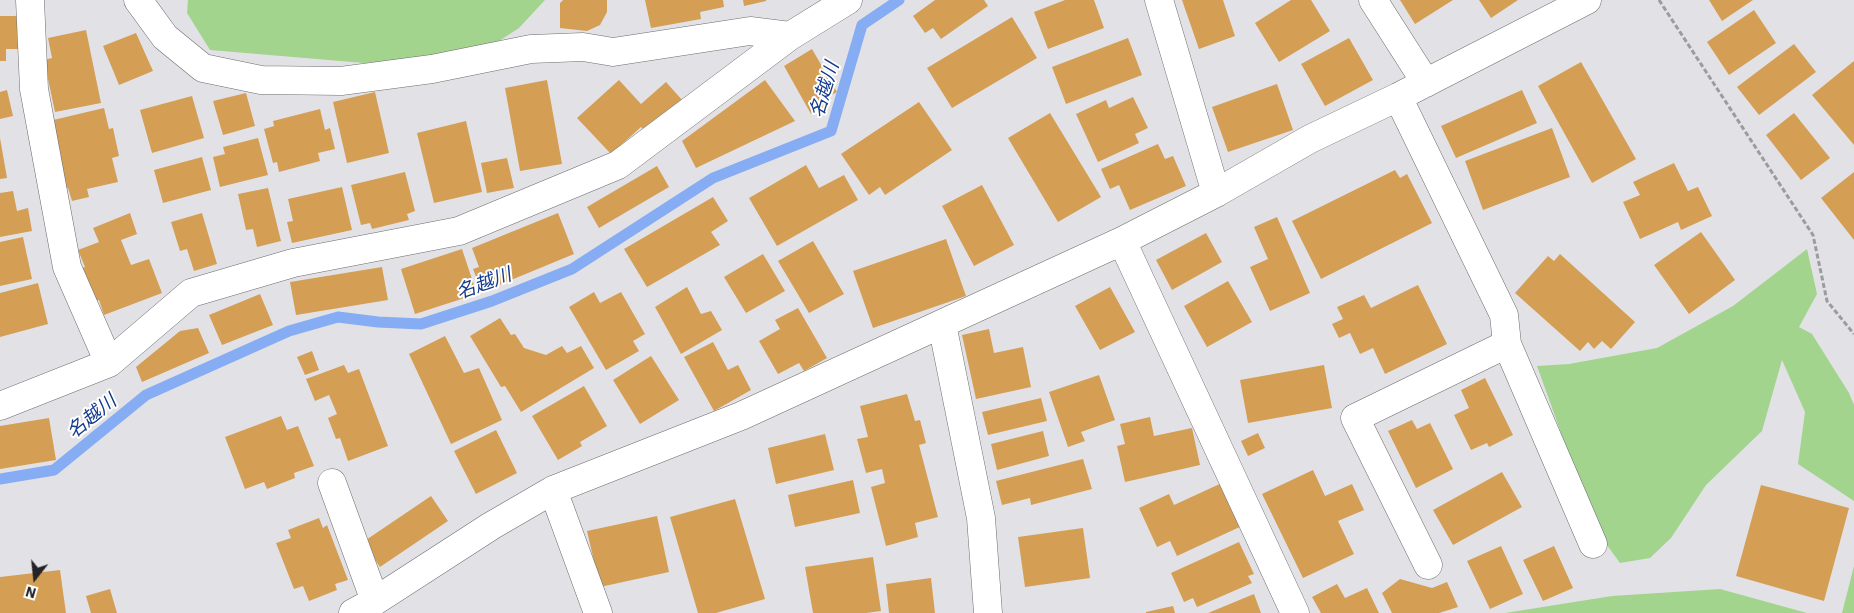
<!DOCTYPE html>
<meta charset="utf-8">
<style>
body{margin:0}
#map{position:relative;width:1854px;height:613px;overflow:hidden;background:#e2e2e6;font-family:"IBM Plex Sans",sans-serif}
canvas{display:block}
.north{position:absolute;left:10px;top:553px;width:50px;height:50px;-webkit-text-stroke:4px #fff;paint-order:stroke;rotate:196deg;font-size:14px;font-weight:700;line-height:20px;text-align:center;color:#242426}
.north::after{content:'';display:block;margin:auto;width:18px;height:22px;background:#242426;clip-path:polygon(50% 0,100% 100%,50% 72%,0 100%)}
</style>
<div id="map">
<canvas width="1854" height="613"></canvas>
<div class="north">N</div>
</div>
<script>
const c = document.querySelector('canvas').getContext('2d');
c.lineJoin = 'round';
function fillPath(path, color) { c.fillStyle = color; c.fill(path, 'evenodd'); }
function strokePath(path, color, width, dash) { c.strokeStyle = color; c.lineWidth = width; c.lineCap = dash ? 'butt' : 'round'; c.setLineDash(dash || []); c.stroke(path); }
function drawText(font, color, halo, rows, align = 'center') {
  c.font = font + ' "IBM Plex Sans","Noto Sans JP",sans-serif'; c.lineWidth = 4; c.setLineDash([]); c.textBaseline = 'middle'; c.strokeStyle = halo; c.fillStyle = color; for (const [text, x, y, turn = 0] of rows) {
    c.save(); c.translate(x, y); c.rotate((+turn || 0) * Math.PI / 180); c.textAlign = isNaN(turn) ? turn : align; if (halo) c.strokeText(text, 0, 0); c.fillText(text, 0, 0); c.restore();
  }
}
fillPath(new Path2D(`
 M 188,0 L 545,0 L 519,28 L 476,56 L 364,63 L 210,50 L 187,13 Z
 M 1807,249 L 1817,294 L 1799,327 L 1812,334 L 1849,393 L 1854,405 L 1854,501 L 1798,464 L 1805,412 L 1782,360 L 1762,431 L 1706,485 L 1671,538 L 1650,558 L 1620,563 L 1596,530 L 1537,366 L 1569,364 L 1657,348 L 1733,306 Z
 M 1854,566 L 1854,613 L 1842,613 Z
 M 1720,589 L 1807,613 L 1505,613 L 1612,596 Z`), '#a2d48e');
strokePath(new Path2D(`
 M 0,479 L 54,470 L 146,395 L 289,331 L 338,317 L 378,322 L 421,324 L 492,301 L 572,269 L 713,178 L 831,131 L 862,25 L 899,0`), '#86acf3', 11);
fillPath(new Path2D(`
 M 563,0 L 607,0 L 607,12 L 600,25 L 587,31 L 560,28 L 560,3 Z
 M 645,0 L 723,0 L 724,7 L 700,12 L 701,19 L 651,28 Z
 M 743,0 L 766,0 L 766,1 L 744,6 Z
 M 935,0 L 984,0 L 988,6 L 941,39 L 933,28 L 925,33 L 913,16 Z
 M 1065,0 L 1094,0 L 1104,28 L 1048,49 L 1034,12 Z
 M 1182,0 L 1223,0 L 1235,36 L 1199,49 Z
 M 1291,0 L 1311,0 L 1330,31 L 1279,62 L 1255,23 Z
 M 1400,0 L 1453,0 L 1415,24 Z
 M 1479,0 L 1518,0 L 1491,18 Z
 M 1709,0 L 1753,0 L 1722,21 Z
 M 1754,10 L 1776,43 L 1729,75 L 1707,42 Z
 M 0,16 L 17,16 L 18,49 L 6,49 L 6,61 L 0,61 Z
 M 1012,17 L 1037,58 L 952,108 L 927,68 Z
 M 86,30 L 101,103 L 55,112 L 44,60 L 52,58 L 48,38 Z
 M 136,33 L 153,71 L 119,85 L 103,46 Z
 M 1128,38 L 1142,75 L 1066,104 L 1052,67 Z
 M 1349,38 L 1373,80 L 1325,106 L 1301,64 Z
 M 1794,44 L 1816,72 L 1759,115 L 1737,87 Z
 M 812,49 L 837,92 L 826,98 L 829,104 L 811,114 L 784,66 Z
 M 1854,61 L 1854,145 L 1812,95 Z
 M 1581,62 L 1636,159 L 1592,183 L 1538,86 Z
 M 547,80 L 562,164 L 520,171 L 505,88 Z
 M 619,80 L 641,104 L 666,82 L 683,101 L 647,133 L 641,127 L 611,154 L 577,118 Z
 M 765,80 L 795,121 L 696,168 L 682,141 Z
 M 1277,84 L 1293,130 L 1228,152 L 1212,107 Z
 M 7,90 L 13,116 L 0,119 L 0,92 Z
 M 1522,90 L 1537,123 L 1456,158 L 1441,126 Z
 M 375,92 L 389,153 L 347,163 L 333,102 Z
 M 246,93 L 255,126 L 223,135 L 213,101 Z
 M 192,96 L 204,138 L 152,153 L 140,110 Z
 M 1133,97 L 1148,128 L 1135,134 L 1139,143 L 1098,162 L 1076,114 L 1106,100 L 1109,108 Z
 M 919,102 L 952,150 L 885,195 L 880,187 L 869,195 L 841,154 Z
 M 104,108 L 109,129 L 113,128 L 119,156 L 112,158 L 118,182 L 87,189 L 89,197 L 72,201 L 68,188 L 65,189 L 49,121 Z
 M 320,109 L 325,130 L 330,128 L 335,149 L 318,153 L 320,161 L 279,172 L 277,162 L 273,163 L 264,129 L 274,126 L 273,121 Z
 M 1050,113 L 1101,197 L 1058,222 L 1008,138 Z
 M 1794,113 L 1830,158 L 1801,180 L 1766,135 Z
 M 466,121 L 482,192 L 434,203 L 417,133 Z
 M 1552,128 L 1570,177 L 1483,210 L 1465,161 Z
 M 0,138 L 7,178 L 0,179 Z
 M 258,138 L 268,175 L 220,187 L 213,157 L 225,154 L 223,147 Z
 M 1158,144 L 1165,159 L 1173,156 L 1186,186 L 1130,210 L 1119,185 L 1110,189 L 1101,169 Z
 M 202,157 L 211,190 L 163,203 L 154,170 Z
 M 507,158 L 514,188 L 487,193 L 481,163 Z
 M 1674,163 L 1688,191 L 1698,187 L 1712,216 L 1681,230 L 1678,222 L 1640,239 L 1623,202 L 1640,195 L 1633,182 Z
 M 806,165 L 819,188 L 844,175 L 858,200 L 777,246 L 749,198 Z
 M 657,166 L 669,187 L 599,228 L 587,207 Z
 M 1395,170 L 1400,178 L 1407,174 L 1432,223 L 1321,279 L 1292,221 Z
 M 405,172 L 415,211 L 407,214 L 409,220 L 372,229 L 370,223 L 361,225 L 351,185 Z
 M 1854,172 L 1854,240 L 1821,198 Z
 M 982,185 L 1014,245 L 974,266 L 942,206 Z
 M 342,187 L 352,230 L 292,243 L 287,222 L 293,221 L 288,199 Z
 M 268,188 L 281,241 L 257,247 L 253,229 L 246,230 L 238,194 Z
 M 13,191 L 17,211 L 28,208 L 32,231 L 0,237 L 0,193 Z
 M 713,197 L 728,221 L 711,232 L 720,245 L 647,287 L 624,249 Z
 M 130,213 L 137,234 L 121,240 L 131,265 L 149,259 L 162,293 L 104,315 L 99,300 L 92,303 L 79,269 L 85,267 L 78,250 L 99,242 L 93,228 Z
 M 202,213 L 217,264 L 194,271 L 187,249 L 180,251 L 171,222 Z
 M 558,213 L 574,254 L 482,292 L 473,269 L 479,267 L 472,248 Z
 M 1277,217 L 1310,293 L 1270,311 L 1250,267 L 1268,259 L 1254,227 Z
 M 1701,232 L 1735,280 L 1689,314 L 1654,265 Z
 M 1206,233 L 1222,262 L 1172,290 L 1156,260 Z
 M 23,237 L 32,279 L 0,286 L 0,242 Z
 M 946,239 L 966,296 L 873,328 L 853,271 Z
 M 813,241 L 844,294 L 809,313 L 778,261 Z
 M 462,249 L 477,294 L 415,314 L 401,269 Z
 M 763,254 L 785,291 L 746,313 L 724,277 Z
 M 1560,254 L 1635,322 L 1611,349 L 1602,341 L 1594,349 L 1588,342 L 1580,351 L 1515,293 L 1548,256 L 1554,261 Z
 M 382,267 L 388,300 L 296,315 L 290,282 Z
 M 1228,281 L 1252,322 L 1207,347 L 1184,306 Z
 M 38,283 L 48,324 L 0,337 L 0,293 Z
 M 1418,285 L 1447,344 L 1385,374 L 1373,348 L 1360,354 L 1350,333 L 1339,338 L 1332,324 L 1343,319 L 1337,307 L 1364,295 L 1371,308 Z
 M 687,287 L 701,314 L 711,311 L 722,330 L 681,354 L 655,307 Z
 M 1110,287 L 1135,332 L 1100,350 L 1075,306 Z
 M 594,292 L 600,303 L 621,292 L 645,334 L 633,341 L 639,351 L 606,370 L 569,307 Z
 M 260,294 L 273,325 L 222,345 L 209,315 Z
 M 798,308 L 827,358 L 804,371 L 799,363 L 778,374 L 759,341 L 780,329 L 775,320 Z
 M 500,318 L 511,335 L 515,334 L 524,348 L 546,355 L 562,346 L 567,353 L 581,346 L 594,368 L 521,412 L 505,386 L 501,387 L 470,336 Z
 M 198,328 L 209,353 L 142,382 L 136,367 L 180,331 Z
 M 989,329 L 994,353 L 1023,347 L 1031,387 L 976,399 L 962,335 Z
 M 445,336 L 464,373 L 479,368 L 502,420 L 451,444 L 409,354 Z
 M 713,342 L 728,370 L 738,365 L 751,390 L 714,411 L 684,357 Z
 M 312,351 L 319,370 L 305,375 L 297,357 Z
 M 651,356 L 679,400 L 640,424 L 613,380 Z
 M 344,365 L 348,373 L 359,369 L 388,446 L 348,461 L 340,438 L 336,439 L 328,418 L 337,414 L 329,395 L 315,401 L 306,379 Z
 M 1324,365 L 1332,408 L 1248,423 L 1240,380 Z
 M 1099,375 L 1115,420 L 1081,432 L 1085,441 L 1068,447 L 1049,392 Z
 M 1485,378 L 1513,435 L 1489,447 L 1487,443 L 1471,450 L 1454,415 L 1469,408 L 1461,390 Z
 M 584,386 L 607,426 L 580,442 L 582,446 L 558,460 L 532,416 Z
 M 907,394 L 915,421 L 920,420 L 926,443 L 919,445 L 938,517 L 915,523 L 918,537 L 886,546 L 871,487 L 885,483 L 882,469 L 866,473 L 857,439 L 868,437 L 860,406 Z
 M 1041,398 L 1047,421 L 988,435 L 982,412 Z
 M 281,416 L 287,430 L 298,426 L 314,466 L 294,473 L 295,478 L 267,489 L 264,482 L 245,489 L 225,437 Z
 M 1150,417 L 1154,436 L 1192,428 L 1200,465 L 1125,482 L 1117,446 L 1125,444 L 1120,424 Z
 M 49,418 L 56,460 L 0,469 L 0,426 Z
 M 1412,420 L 1417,429 L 1430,423 L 1453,469 L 1416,488 L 1388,431 Z
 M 496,430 L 517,473 L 476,494 L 454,451 Z
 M 1043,431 L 1049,456 L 997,470 L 991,444 Z
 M 1258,433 L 1265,448 L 1248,456 L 1241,441 Z
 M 825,434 L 834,470 L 776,484 L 768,448 Z
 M 1083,459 L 1092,489 L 1031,505 L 1030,498 L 1002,505 L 996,481 Z
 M 1313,470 L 1325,496 L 1352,484 L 1364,510 L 1338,521 L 1354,554 L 1303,578 L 1262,494 Z
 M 1502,472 L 1522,507 L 1453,545 L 1433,510 Z
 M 853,480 L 860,513 L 795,527 L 788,495 Z
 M 1224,482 L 1244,525 L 1177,556 L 1170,541 L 1157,547 L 1139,508 L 1169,494 L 1174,505 Z
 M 1761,485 L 1849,508 L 1824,601 L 1736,576 Z
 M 431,496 L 448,521 L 380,567 L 363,542 Z
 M 735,499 L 765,599 L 716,613 L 698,613 L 670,517 Z
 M 657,516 L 669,572 L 600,587 L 587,531 Z
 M 319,518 L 323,528 L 327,525 L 348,580 L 335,584 L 337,590 L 309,601 L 303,586 L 294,589 L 276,543 L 291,538 L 288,530 Z
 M 1083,528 L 1090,578 L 1025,587 L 1018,537 Z
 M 1239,542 L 1254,574 L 1248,576 L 1252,583 L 1197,607 L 1193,598 L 1184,602 L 1171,573 Z
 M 1501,546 L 1523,594 L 1490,609 L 1467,561 Z
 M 1554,546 L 1573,588 L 1543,601 L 1523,560 Z
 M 873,557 L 881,611 L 866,613 L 813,613 L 805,567 Z
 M 60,570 L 66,613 L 0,613 L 0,577 Z
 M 931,578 L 935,613 L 889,613 L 886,584 Z
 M 1400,579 L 1432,588 L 1447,582 L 1458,607 L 1439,613 L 1392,613 L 1382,593 Z
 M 1337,584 L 1345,598 L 1367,588 L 1379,613 L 1321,613 L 1312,597 Z
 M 110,589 L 117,613 L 91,613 L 86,596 Z
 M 1254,594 L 1261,613 L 1208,613 Z
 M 1173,606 L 1175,613 L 1146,613 L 1146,612 Z`), '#d49e54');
const minor = new Path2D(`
 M 30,0 L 34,89 L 67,267 L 109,363
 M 138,0 L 165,37 L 203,68 L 261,80 L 341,81 L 432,69 L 531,49 L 583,47 L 613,52 L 750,31 L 790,36
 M 1159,0 L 1216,193
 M 1373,0 L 1426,83
 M 1398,97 L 1504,315 L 1507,344 L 1593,544
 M 1122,241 L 1295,613
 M 942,324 L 981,518 L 988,613
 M 0,406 L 109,363 L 191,293 L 293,263 L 459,231 L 618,165 L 790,36 L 848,0
 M 332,483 L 375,601
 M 553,490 L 598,613
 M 1428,565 L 1355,418 L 1507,344
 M 353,613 L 375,601 L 491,526 L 553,490 L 741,416 L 1122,241 L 1216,193 L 1310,139 L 1398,97 L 1587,0`);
strokePath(minor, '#6c6c6f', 29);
strokePath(new Path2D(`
 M 1659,0 L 1813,235 L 1827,301 L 1854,334`), '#9c9ca0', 3, [5, 2.5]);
strokePath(minor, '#fff', 28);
drawText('italic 19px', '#143b8c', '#fff', [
 ["名越川",825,90,-73],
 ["名越川",484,284,-20],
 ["名越川",92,417,-39]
]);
</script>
